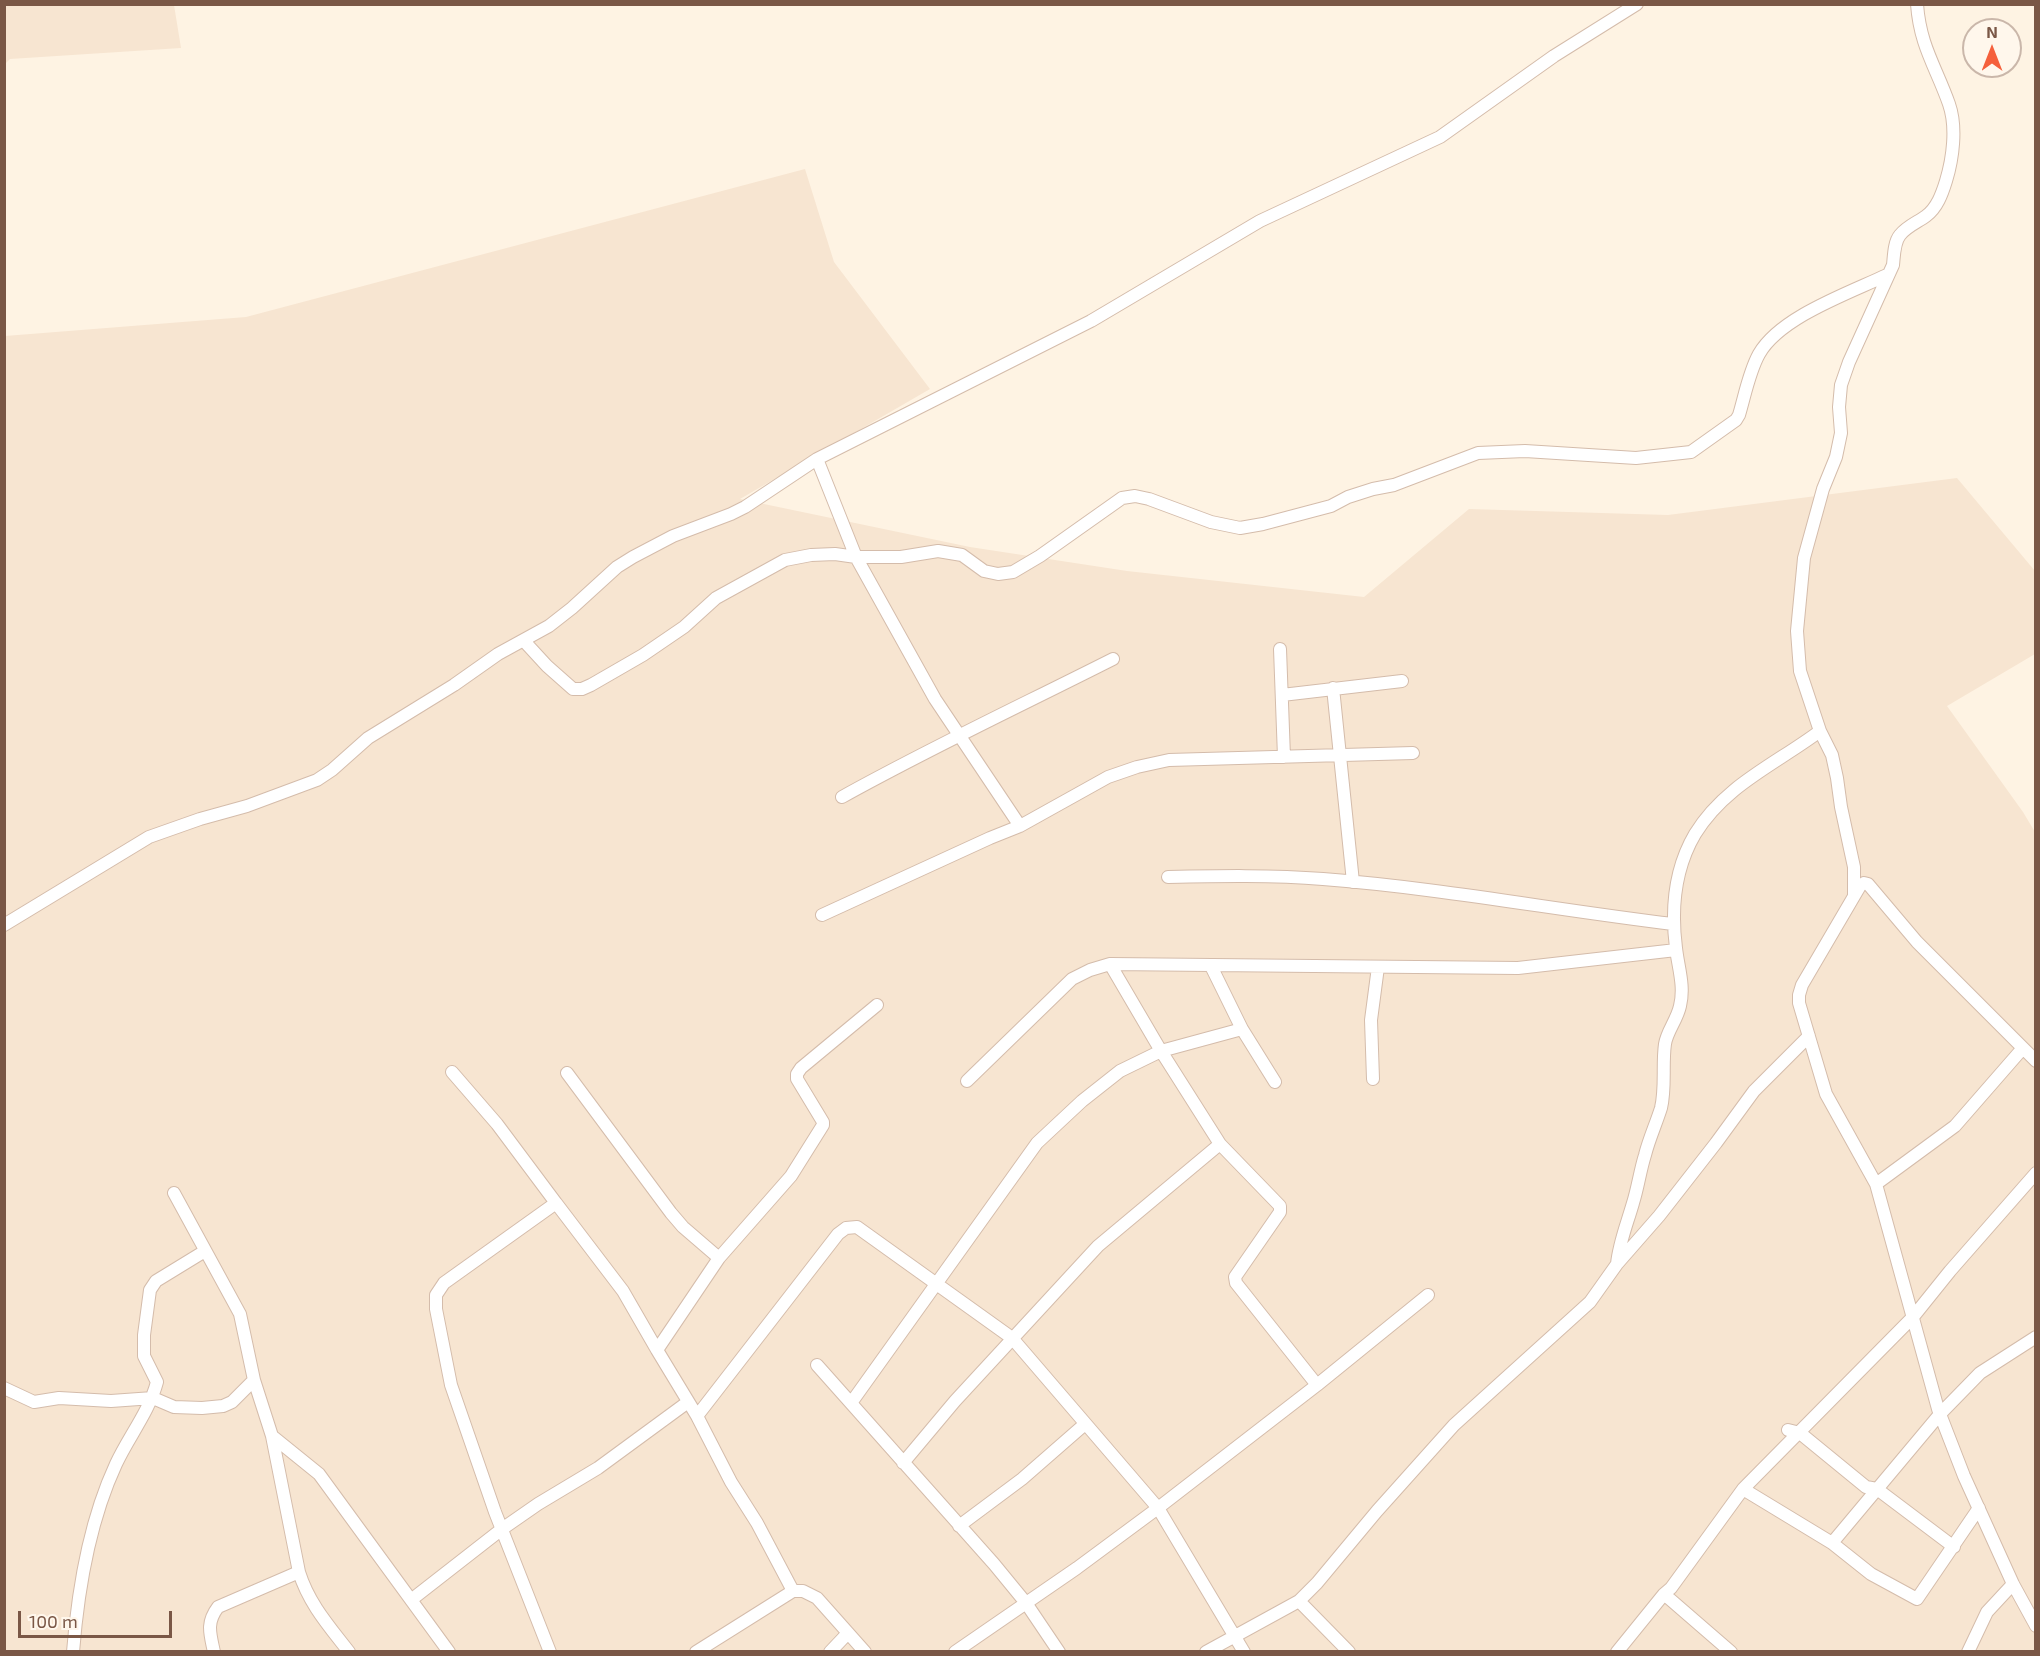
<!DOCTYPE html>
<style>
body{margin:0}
#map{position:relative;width:2040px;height:1656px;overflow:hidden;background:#fef3e3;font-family:"Exo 2",sans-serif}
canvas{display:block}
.frame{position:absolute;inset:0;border:6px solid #7a5746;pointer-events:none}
.north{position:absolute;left:1962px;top:18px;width:60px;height:60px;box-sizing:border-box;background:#fff7ec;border:2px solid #cab7aa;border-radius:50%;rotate:0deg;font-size:16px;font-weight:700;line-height:24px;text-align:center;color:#7a5746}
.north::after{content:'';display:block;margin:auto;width:21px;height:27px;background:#f5603c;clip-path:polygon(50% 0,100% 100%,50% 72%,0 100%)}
.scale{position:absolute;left:18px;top:1611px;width:154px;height:27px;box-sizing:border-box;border:3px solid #7a5746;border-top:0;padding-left:8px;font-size:18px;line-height:21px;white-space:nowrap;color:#7a5746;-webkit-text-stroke:4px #fff7ec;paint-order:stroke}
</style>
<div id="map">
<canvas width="2040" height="1656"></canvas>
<div class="frame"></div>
<div class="north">N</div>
<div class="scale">100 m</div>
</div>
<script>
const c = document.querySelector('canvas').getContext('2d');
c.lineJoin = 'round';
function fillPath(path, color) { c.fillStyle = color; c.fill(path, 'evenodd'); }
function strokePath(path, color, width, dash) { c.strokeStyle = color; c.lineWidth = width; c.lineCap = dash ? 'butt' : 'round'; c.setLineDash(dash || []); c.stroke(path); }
fillPath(new Path2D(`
 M 40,5 L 174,5 L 181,48 L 10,59 L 5,64 L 5,5 Z
 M 805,169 L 834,262 L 930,389 L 740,499 L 970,547 L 1127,571 L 1364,597 L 1469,509 L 1668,515 L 1957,478 L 2035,571 L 2035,654 L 1947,706 L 2023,812 L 2035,832 L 2035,1651 L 5,1652 L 5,336 L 246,317 Z`), '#f7e5d1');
const minor = new Path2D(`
 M 817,459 L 856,557 L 935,699 L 1020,826
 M 524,641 L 547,666 L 573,689 L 582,689 L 591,685 L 643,655 L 684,627 L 716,598 L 785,560 L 811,555 L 835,554 L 856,557 L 901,557 L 938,551 L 962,555 L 984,571 L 998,574 L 1013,572 L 1040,556 L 1122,498 L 1135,496 L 1149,499 L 1211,522 L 1240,528 L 1263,524 L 1331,506 L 1348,497 L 1373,489 L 1394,485 L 1478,453 L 1525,451 L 1636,458 L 1691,452 L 1736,420 L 1739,415 C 1745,395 1749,372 1759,354 C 1780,317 1849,293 1887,275
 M 1280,649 L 1284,757
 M 1333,688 L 1353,882
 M 1282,695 L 1402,681
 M 842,797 C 930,748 1022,705 1113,659
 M 1168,877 C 1219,876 1272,875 1323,879 C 1440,888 1556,910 1673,924
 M 1854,895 L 1854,867 L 1841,807 L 1837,778 L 1832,755 L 1820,731 L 1800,671 L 1797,631 L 1804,558 L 1823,489 L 1836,457 L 1841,433 L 1839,407 L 1841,385 L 1849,362 L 1893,265 C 1894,256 1894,242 1900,235 C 1907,226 1918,222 1926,216 C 1937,208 1942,194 1946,181 C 1953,158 1957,127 1949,104 C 1936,67 1920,46 1917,4
 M 822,915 L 990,838 L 1020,826 L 1108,777 L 1137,767 L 1169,760 L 1413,753
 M 4,925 L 149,837 L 200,819 L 247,806 L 317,780 L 332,770 L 368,738 L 454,685 L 498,654 L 549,626 L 572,608 L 617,567 L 633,557 L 673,536 L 731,514 L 745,507 L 817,459 L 1091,321 L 1260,221 L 1440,137 L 1554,56 L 1637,4
 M 1110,964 L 1161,1051 L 1220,1144 L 1280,1206 L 1280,1212 L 1235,1277 L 1236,1283 L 1317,1385
 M 1211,966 L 1242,1029 L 1275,1082
 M 2036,1061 L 1917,942 L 1868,884 L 1864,883 L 1860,886 L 1802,985 L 1799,995 L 1799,1003 L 1826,1094 L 1876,1184 L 1938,1409 L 1964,1476 L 2013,1584 L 2036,1626
 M 452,1072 L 497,1124 L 556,1203 L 444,1283 L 436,1295 L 436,1309 L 451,1385 L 495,1512 L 550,1652
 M 567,1073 L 671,1213 L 683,1227 L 719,1258 L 657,1350 L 697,1416 L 731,1482 L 757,1523 L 793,1591
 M 1373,1079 L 1371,1020 L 1378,967
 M 967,1081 L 1072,979 L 1090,970 L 1110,964 L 1518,968 L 1676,950
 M 1876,1184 L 1955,1126 L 2023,1048
 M 174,1193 L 240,1314 L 254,1380 L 272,1436 L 319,1474 L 449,1652
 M 556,1203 L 623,1291 L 657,1350
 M 719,1258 L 791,1176 L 823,1125 L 823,1122 L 797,1079 L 797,1074 L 801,1068 L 877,1005
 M 1617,1264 C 1619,1243 1627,1224 1633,1203 C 1638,1187 1640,1171 1645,1155 C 1649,1139 1656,1124 1661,1108 C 1666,1087 1662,1065 1665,1044 C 1667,1031 1677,1020 1680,1006 C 1685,986 1678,967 1676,948 C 1671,909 1675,868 1695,834 C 1725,785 1776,764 1820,731
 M 817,1365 L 994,1564 L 1026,1603 L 1059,1652
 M 4,1388 L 34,1402 L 59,1398 L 111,1401 L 153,1398 L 174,1407 L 202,1408 L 223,1406 L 232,1402 L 254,1380
 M 851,1403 L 1037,1143 L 1082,1101 L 1120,1071 L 1161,1051 L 1242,1029
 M 697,1416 L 838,1234 L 846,1228 L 857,1227 L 1012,1338 L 1158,1508 L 1244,1652
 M 1788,1430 L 1800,1433 L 1866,1487 L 1877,1489 L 1954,1547
 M 272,1436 L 299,1572 C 309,1604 329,1626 349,1652
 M 903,1463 L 955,1401 L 1098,1246 L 1220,1144
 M 1743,1489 L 1832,1543 L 1871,1574 L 1917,1599 L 1979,1508
 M 959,1526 L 1022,1479 L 1085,1424
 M 1832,1543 L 1940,1414 L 1980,1373 L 2036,1337
 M 1664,1594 L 1731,1652
 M 411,1600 L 502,1529 L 538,1504 L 598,1468 L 688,1402
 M 1299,1601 L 1349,1652
 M 73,1652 C 78,1589 89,1522 116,1464 C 129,1436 149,1412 157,1382 L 144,1356 L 144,1335 L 150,1290 L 156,1281 L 205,1251
 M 214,1652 C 210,1633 206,1623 218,1607 L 299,1572
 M 696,1652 L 793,1591 L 803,1591 L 817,1598 L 865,1652
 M 830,1652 L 848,1633
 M 955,1652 L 1077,1568 L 1158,1508 L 1317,1385 L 1428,1295
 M 1206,1652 L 1299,1601 L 1317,1583 L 1377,1511 L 1454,1425 L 1590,1302 L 1617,1264 L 1659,1216 L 1716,1143 L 1754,1091 L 1809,1036
 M 1617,1652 L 1664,1594 L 1671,1588 L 1743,1489 L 1913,1317 L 1950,1271 L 2036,1173
 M 1968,1652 L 1987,1612 L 2013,1584`);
strokePath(minor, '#d4bcab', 14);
strokePath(minor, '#fff', 12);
</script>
